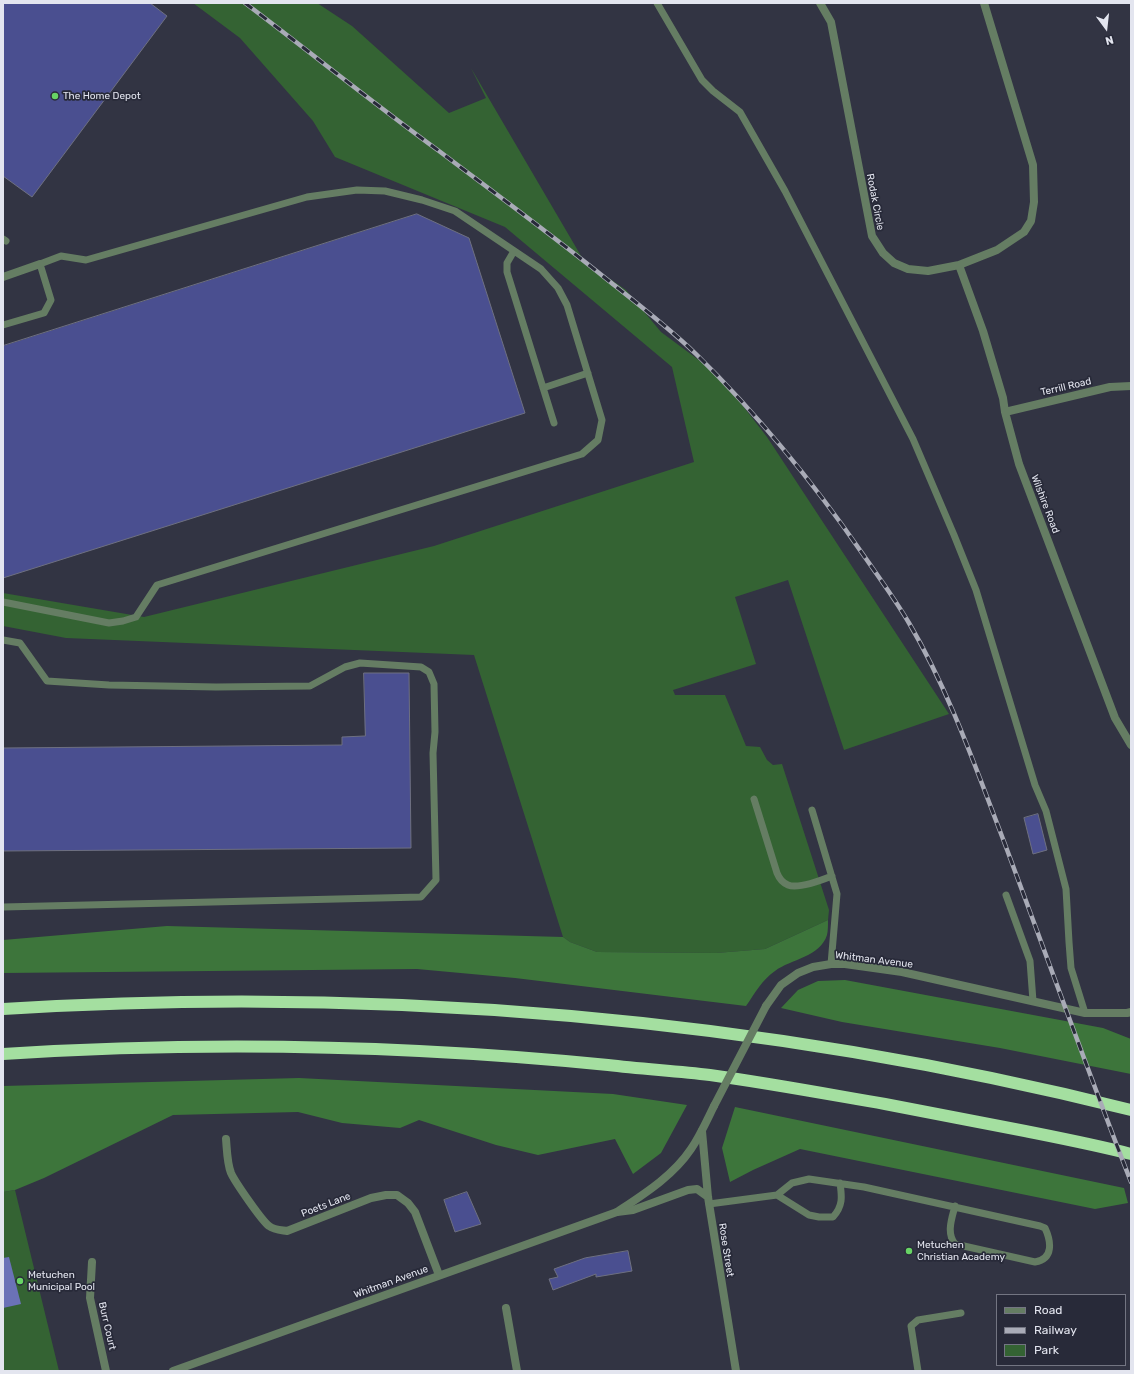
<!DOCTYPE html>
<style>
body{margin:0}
#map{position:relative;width:1134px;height:1374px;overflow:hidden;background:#323443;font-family:Rubik,sans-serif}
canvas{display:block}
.frame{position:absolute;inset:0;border:4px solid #e3e5ef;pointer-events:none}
.legend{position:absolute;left:996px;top:1294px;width:130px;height:72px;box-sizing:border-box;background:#282a39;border:1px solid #737582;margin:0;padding:5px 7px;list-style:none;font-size:12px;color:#e3e5ef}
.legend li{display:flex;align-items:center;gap:8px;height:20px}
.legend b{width:20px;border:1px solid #737582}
.north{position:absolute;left:1086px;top:8px;width:40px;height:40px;-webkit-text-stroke:3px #282a39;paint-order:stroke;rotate:165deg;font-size:11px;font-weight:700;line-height:16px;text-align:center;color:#e3e5ef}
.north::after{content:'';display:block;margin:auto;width:14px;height:18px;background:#e3e5ef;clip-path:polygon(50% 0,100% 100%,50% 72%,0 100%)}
</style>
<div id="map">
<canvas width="1134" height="1374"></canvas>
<div class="frame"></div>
<ul class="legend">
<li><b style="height:5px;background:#657d63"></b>Road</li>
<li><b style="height:5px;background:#a9abb7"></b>Railway</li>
<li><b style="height:11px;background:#346333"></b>Park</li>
</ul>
<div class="north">N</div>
</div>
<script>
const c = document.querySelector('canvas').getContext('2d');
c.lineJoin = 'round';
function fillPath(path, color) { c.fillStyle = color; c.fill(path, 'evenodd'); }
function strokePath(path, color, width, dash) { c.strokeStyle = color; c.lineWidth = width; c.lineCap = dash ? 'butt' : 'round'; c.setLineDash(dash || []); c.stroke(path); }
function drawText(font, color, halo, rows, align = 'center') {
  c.font = font + ' Rubik,sans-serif'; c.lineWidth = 3.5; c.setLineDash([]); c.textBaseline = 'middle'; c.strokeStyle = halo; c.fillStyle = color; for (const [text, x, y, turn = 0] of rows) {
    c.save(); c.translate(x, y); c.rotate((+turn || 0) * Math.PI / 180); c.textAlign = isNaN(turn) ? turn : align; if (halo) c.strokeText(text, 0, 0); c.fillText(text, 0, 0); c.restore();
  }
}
fillPath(new Path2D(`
 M 193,3 L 317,3 L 352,26 L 449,113 L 486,98 L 471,68 L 584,261 L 626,290 L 661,332 L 719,375 L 767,437 L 949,714 L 844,750 L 788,580 L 735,597 L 756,664 L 673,690 L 675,695 L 725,695 L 746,746 L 760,747 L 767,760 L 773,765 L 782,764 L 829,910 L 828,920 L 765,949 L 716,953 L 597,952 L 570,942 L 563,937 L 474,655 L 66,638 L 3,626 L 3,593 L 144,617 L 434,546 L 694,462 L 672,367 L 505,227 L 335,157 L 313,121 L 240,38 Z
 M 15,1190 L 59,1371 L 3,1371 L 3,1192 Z`), '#346333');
fillPath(new Path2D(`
 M 828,920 C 828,925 828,931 827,935 C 820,957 791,959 775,971 C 762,980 755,993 746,1006 L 515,978 L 417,969 L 3,973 L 3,940 L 167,926 L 563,937 L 570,942 L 597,952 L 716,953 L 765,949 Z
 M 845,980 L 1103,1028 L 1131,1039 L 1131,1074 L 1000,1048 L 842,1022 L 781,1008 L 798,990 L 818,981 Z
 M 299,1078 L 613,1094 L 687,1105 L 661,1153 L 633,1174 L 615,1139 L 538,1155 L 496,1145 L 419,1120 L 400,1128 L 342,1123 L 298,1112 L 173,1115 L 44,1178 L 15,1190 L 3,1192 L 3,1086 Z
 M 735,1107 L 1124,1188 L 1128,1203 L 1095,1209 L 800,1149 L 753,1170 L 730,1182 L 722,1148 Z`), '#3d753b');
fillPath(new Path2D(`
 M 9,1257 L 21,1304 L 3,1308 L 3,1258 Z`), '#6b72b7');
const building = new Path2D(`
 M 3,3 L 150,3 L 167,16 L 32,197 L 3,176 Z
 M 417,214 L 469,238 L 525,413 L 3,578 L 3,346 Z
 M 364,673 L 409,673 L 411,848 L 3,851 L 3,748 L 342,745 L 342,737 L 365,736 Z
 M 1038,814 L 1047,850 L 1033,854 L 1024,818 Z
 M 467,1192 L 481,1224 L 455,1232 L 444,1200 Z
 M 628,1251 L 632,1271 L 596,1277 L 596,1274 L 553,1290 L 549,1279 L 558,1277 L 554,1269 L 585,1258 Z`);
fillPath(building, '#4a4f90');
strokePath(building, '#6e7081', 1);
strokePath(new Path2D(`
 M 657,3 L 702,80 L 713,91 L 740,112 L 785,191 L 913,439 L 954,535 L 976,590 L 1035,785 L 1046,811 L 1066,889 L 1069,942 L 1071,968 L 1085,1013
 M 3,239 L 6,241
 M 514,251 L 507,263 L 507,272 L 554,423
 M 3,325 L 44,313 L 51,300 L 40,264 L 61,256 L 86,260 L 307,197 L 357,190 L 385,191 L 422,200 L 455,211 L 541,269 L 558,288 L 567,305 L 602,420 L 598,440 L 582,454 L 157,585 L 136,617 L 123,621 L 109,623 L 3,602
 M 543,388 L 588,373
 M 3,640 L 20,643 L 47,681 L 109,685 L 216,687 L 310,686 L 345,667 L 360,663 L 421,667 L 429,672 L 434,684 L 435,732 L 433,753 L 436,880 L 421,897 L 3,907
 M 754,799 L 777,873 C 779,878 783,883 788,885 C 798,889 822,880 832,876
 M 812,810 L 837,894 L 831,964
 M 1006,895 L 1030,961 L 1033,1001
 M 777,1195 L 809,1215 L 819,1217 L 833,1217 C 843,1206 842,1197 840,1183
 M 709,1204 L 777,1195 L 792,1183 L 809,1179 L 864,1187 L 1040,1226 L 1045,1228 C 1051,1241 1054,1259 1035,1262 L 955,1244 C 946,1233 952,1218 955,1206
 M 918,1371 L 911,1326 L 918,1320 L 961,1313`), '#657d63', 7);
strokePath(new Path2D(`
 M 820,3 L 831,22 L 872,236 L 883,253 L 894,263 L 908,269 L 928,271 L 959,265 L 997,250 L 1024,232 L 1031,221 L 1034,202 L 1033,165 L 984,3
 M 959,265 L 983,331 L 1003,398 L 1005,412 L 1019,464 L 1115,718 L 1131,745
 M 3,277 L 40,264
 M 1005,412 L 1110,387 L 1131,386
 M 702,1131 L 708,1197 L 736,1371
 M 226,1139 C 227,1150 227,1163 231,1173 C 235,1182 262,1221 269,1226 C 274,1230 280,1230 287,1231 L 371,1198 L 386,1195 L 397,1195 L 408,1203 L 415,1212 L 439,1275
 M 617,1212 L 633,1210 L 688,1190 L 697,1189 L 708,1197
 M 92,1262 L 90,1298 L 106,1371
 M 506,1308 L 517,1371`), '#657d63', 8);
strokePath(new Path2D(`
 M 766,1006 L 781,985 L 798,973 L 813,967 L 831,964 L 845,964 L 902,972 L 1085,1013 L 1127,1013 L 1131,1012
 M 173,1371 L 617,1212 C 644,1194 673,1176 691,1149 C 700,1136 707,1120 714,1106`), '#657d63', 8);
strokePath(new Path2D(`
 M 3,1009 C 381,985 764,1018 1131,1110
 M 3,1054 C 205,1041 406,1045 608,1065 C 642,1069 676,1071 710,1075 C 768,1083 827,1094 885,1104 C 932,1113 978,1122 1025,1131 C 1060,1138 1096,1145 1131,1154`), '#a4dfa0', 12);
const rail = new Path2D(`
 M 245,3 C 310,52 373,103 439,151 C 496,194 553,236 609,281 C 638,304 669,328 696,354 C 758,415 813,482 862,553 C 878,576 895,599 909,623 C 949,691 975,766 1003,839 C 1046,954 1087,1069 1131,1182`);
strokePath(rail, '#a9abb7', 4.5);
strokePath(rail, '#282a39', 3, [9]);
strokePath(new Path2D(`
 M 714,1106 L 766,1006`), '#657d63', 8);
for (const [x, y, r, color] of [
 [55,96,4,"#68d465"],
 [909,1251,4,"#68d465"],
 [20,1281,4,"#68d465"]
]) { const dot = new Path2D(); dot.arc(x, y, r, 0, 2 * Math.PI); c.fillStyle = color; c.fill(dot); strokePath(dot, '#282a39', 1.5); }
drawText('10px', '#e3e5ef', '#282a39', [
 ["The Home Depot",63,96],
 ["Metuchen",917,1245],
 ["Christian Academy",917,1257],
 ["Metuchen",28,1275],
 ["Municipal Pool",28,1287]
], 'left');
drawText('10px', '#e3e5ef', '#282a39', [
 ["Rodak Circle",875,202,79],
 ["Terrill Road",1066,387,-13],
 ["Wilshire Road",1045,504,69],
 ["Whitman Avenue",874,960,7],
 ["Poets Lane",326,1205,-21],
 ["Rose Street",726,1250,81],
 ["Whitman Avenue",391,1282,-20],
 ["Burr Court",107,1326,77]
]);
</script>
